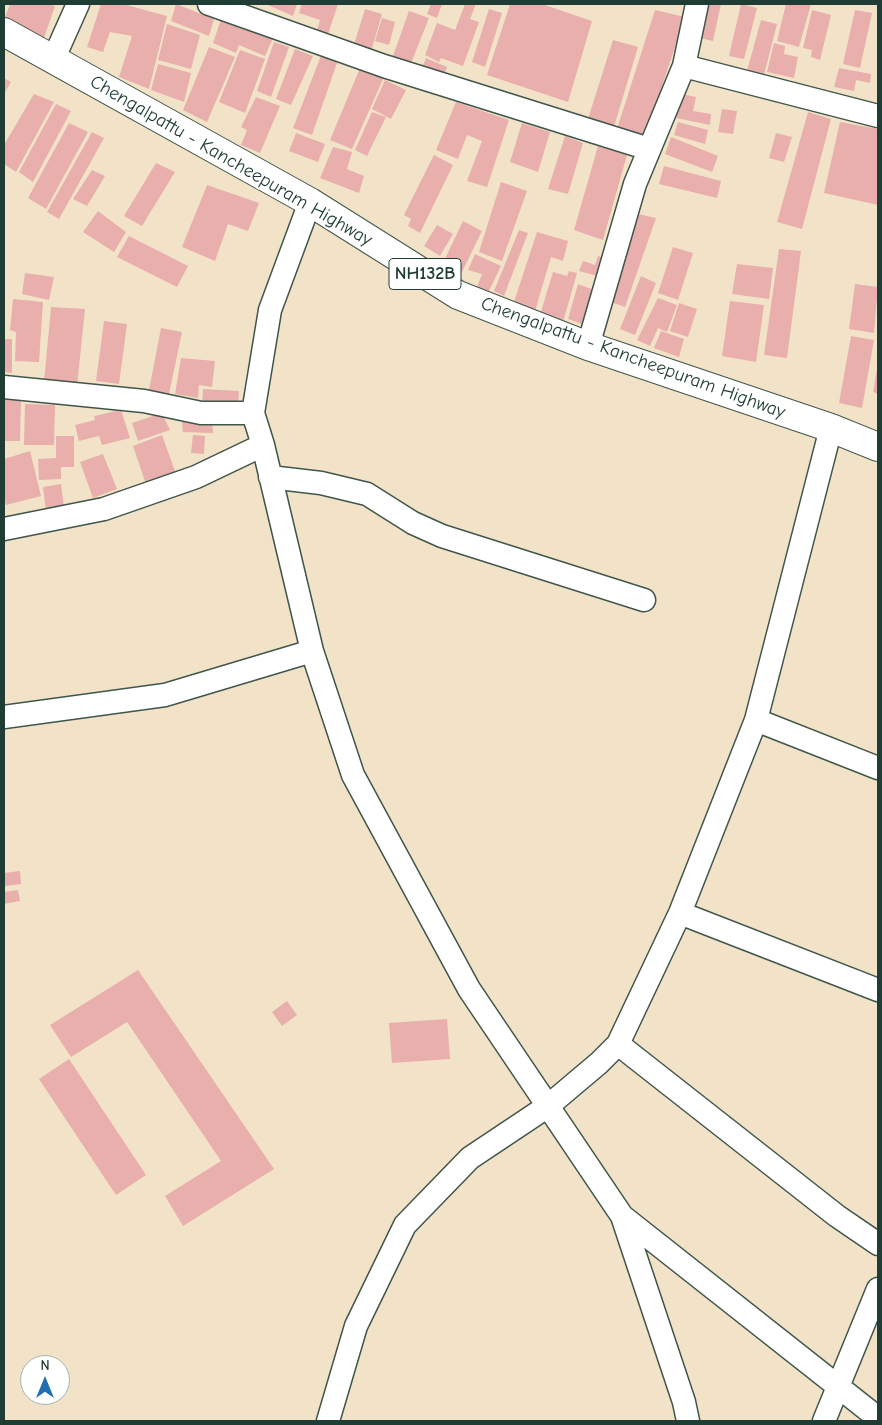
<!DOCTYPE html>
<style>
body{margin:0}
#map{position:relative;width:882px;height:1425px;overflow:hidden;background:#f2e3c8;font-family:"Comic Neue",sans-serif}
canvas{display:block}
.frame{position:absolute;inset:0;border:5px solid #1f3d34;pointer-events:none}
.north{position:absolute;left:20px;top:1355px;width:50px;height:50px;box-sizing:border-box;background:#fff;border:1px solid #a5b1ae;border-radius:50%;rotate:0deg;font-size:14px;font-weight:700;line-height:20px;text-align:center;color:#1f3d34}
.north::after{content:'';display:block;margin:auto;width:18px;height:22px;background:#1f6fb2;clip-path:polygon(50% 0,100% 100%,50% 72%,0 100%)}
</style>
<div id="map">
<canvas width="882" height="1425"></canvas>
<div class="frame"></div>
<div class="north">N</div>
</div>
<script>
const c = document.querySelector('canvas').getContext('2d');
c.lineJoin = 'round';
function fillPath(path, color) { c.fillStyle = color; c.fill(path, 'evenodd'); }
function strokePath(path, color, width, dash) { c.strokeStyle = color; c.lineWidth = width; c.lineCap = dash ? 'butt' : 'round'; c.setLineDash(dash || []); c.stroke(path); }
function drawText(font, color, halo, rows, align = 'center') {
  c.font = font + ' "Comic Neue",sans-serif'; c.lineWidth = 4; c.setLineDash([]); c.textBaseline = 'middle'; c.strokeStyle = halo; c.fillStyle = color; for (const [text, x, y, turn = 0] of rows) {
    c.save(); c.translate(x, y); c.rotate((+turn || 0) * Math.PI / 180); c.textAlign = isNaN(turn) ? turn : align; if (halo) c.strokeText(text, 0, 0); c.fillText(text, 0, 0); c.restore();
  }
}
fillPath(new Path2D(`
 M 10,4 L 46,4 L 55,6 L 44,38 L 4,20 Z
 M 101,4 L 123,4 L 167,16 L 149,89 L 119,77 L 132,36 L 110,32 L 103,52 L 87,47 Z
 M 176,4 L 214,19 L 209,36 L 171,21 Z
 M 268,4 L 297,4 L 293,16 L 268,5 Z
 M 302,4 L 338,4 L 328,34 L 317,31 L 320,20 L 299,13 Z
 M 431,4 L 442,4 L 437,18 L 427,14 Z
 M 465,4 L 476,4 L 470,19 L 479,22 L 463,66 L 441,58 L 439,62 L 425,55 L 437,23 L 455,30 Z
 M 510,4 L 542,4 L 592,21 L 568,102 L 487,75 Z
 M 702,4 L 721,4 L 713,41 L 695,37 Z
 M 741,4 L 757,8 L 744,59 L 729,56 Z
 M 786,4 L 811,4 L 799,47 L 777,41 Z
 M 365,9 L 382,14 L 370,55 L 352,51 Z
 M 489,9 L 502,13 L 485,67 L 472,62 Z
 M 655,10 L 685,17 L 644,140 L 616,132 Z
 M 812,10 L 831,15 L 820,60 L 811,57 L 812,50 L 803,48 Z
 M 855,10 L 872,13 L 860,68 L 843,64 Z
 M 409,11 L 429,18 L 411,63 L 393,56 Z
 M 382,18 L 395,22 L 389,45 L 375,41 Z
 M 221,19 L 273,38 L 265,56 L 239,45 L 236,53 L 213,43 Z
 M 761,20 L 777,24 L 764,75 L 747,71 Z
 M 167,24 L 200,35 L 191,69 L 158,60 Z
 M 613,40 L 638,47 L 613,130 L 587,122 Z
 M 274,42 L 289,47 L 271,97 L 257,91 Z
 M 774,43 L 785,46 L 784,54 L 798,57 L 794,78 L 767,72 Z
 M 209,47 L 235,57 L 207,122 L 183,110 Z
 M 295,49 L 313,56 L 291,105 L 276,99 Z
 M 240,50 L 265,59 L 245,113 L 219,102 Z
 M 322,53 L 338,60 L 312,135 L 293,128 Z
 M 426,58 L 447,67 L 443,78 L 421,70 Z
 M 158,64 L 191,73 L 184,102 L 151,90 Z
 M 360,68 L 384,77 L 352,149 L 330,140 Z
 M 839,68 L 871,74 L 870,83 L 856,80 L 854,91 L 834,87 Z
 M 4,78 L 11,82 L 4,94 Z
 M 385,80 L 406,90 L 391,119 L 372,109 Z
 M 34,94 L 54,102 L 16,172 L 4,164 L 4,145 Z
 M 682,94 L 696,97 L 693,111 L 711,114 L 710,125 L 676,118 Z
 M 256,97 L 280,106 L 260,153 L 241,145 L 247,130 L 241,127 Z
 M 456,102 L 509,120 L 487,187 L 467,181 L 482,141 L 467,135 L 458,159 L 436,150 Z
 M 56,104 L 71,111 L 33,182 L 19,172 Z
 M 722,109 L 737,111 L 733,134 L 718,132 Z
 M 372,112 L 386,117 L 367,156 L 355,150 Z
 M 808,112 L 831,119 L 802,229 L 777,222 Z
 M 678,122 L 708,130 L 705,144 L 674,135 Z
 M 840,122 L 878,129 L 878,205 L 824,193 Z
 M 69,123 L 88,132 L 46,209 L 28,198 Z
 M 522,123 L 550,132 L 538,172 L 510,162 Z
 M 92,132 L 104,138 L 59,219 L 47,212 Z
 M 296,133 L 325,144 L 318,162 L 289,151 Z
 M 776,133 L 792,137 L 784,162 L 769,158 Z
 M 565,136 L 583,143 L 568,194 L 548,189 Z
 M 671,137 L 718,156 L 712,172 L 665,154 Z
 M 598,146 L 627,155 L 603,240 L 574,230 Z
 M 333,147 L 352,152 L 347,169 L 364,176 L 359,193 L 320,178 Z
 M 434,155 L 453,165 L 420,233 L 408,226 L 411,219 L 404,215 Z
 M 156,163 L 175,172 L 142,226 L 124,216 Z
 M 664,166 L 721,181 L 717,198 L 659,184 Z
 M 92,170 L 105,176 L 87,206 L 73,199 Z
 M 501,182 L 527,191 L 502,261 L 479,252 Z
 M 207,185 L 259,203 L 248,231 L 228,224 L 215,261 L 182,247 Z
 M 98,211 L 126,232 L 114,252 L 83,232 Z
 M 638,214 L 656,218 L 625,307 L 608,301 Z
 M 463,221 L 482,231 L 461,274 L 443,263 Z
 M 437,225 L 453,234 L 440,256 L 424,246 Z
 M 519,230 L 528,233 L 504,296 L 494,291 Z
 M 537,232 L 568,241 L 563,261 L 551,257 L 535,311 L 513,305 Z
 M 129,236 L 188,266 L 177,287 L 117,257 Z
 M 673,247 L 693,253 L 678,300 L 658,293 Z
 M 779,249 L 801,251 L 787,358 L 764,355 Z
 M 475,254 L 501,266 L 489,291 L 477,287 L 482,274 L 468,270 Z
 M 598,256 L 610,259 L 605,278 L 579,271 L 583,261 L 595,265 Z
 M 737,264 L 773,268 L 769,299 L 732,294 Z
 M 569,271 L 577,273 L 563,322 L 540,315 L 553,272 L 567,276 Z
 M 25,273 L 54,277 L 49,300 L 22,294 Z
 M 641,276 L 656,283 L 635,335 L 620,329 Z
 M 578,284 L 597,291 L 585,325 L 568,319 Z
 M 855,284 L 878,287 L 874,333 L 849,329 Z
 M 658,298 L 677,305 L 667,332 L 658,328 L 650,346 L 637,340 Z
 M 13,299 L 43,302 L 39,362 L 15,361 L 16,332 L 10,330 Z
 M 730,301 L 764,305 L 756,362 L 722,356 Z
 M 679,303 L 697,309 L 688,337 L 670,331 Z
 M 51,307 L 85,309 L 77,386 L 44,382 Z
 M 104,321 L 127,324 L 119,384 L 96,381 Z
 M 161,328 L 182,332 L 169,394 L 149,390 Z
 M 661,331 L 684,339 L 679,357 L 654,348 Z
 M 851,336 L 874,340 L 862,408 L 839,403 Z
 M 4,339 L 12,339 L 12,373 L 4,372 Z
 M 181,358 L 215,361 L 212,387 L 199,385 L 198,398 L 175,394 Z
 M 877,369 L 878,369 L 878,394 L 873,392 Z
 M 203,389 L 239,391 L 238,407 L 202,406 Z
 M 4,398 L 21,399 L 20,441 L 4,441 Z
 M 25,404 L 55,405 L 54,445 L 24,445 Z
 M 121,410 L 130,438 L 102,445 L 99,436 L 79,441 L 75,425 L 95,420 L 94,416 Z
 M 162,413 L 170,430 L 138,441 L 132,423 Z
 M 212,421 L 213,433 L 183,432 L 182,422 Z
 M 162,435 L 176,474 L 146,484 L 133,446 Z
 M 193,435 L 205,436 L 204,454 L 191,453 Z
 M 56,436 L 74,436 L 74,467 L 61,467 L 61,479 L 39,480 L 38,459 L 56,458 Z
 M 30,451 L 41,496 L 6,505 L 4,496 L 4,459 Z
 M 103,454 L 117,489 L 93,498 L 80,462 Z
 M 61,484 L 64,508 L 46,511 L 43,487 Z
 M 20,871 L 21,884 L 4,886 L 4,873 Z
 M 18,890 L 20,901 L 4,904 L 4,892 Z
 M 138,970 L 274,1169 L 183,1226 L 165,1196 L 221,1161 L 127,1022 L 71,1057 L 50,1025 Z
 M 287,1001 L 297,1015 L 282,1026 L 272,1012 Z
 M 447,1019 L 450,1059 L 392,1063 L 389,1023 Z
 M 69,1059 L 146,1175 L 116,1195 L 39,1079 Z`), '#e8afad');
const minor = new Path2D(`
 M 209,4 L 384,66 L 649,149
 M 53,60 L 78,4
 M 684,66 L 878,116
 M 310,202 L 270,310 L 253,413 L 263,445 L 312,651 L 353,775 L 469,989 L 622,1216 L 684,1402 L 688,1421
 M 588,346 L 635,184 L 684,66 L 697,4
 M 4,387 L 144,401 L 201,413 L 253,413
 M 270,477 L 321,483 L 367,494 L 413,523 L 442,536 L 644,600
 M 4,529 L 104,509 L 196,477 L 263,445
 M 4,717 L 165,695 L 312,651
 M 756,720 L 878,768
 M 680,913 L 878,990
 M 618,1044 L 837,1216 L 878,1244
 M 622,1216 L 878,1418
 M 328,1421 L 356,1326 L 405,1225 L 470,1158 L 548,1106 L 599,1063 L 618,1044 L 680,913 L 756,720 L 831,428
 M 824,1421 L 878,1289`);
const trunk = new Path2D(`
 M 4,32 L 310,202 L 458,295 L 588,346 L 831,428 L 878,447`);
strokePath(minor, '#3f564a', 25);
strokePath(trunk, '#3f564a', 30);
strokePath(minor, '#fff', 22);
strokePath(trunk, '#fff', 28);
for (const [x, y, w] of [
 [425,274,72]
]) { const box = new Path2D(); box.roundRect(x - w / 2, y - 15.5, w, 31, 4); c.fillStyle = '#fff'; c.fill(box); strokePath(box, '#1f3d34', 1); }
drawText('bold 18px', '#1f3d34', null, [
 ["NH132B",425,274]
]);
drawText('19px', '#1f3d34', '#fff', [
 ["Chengalpattu - Kancheepuram Highway",231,161,30],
 ["Chengalpattu - Kancheepuram Highway",633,358,20]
]);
</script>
